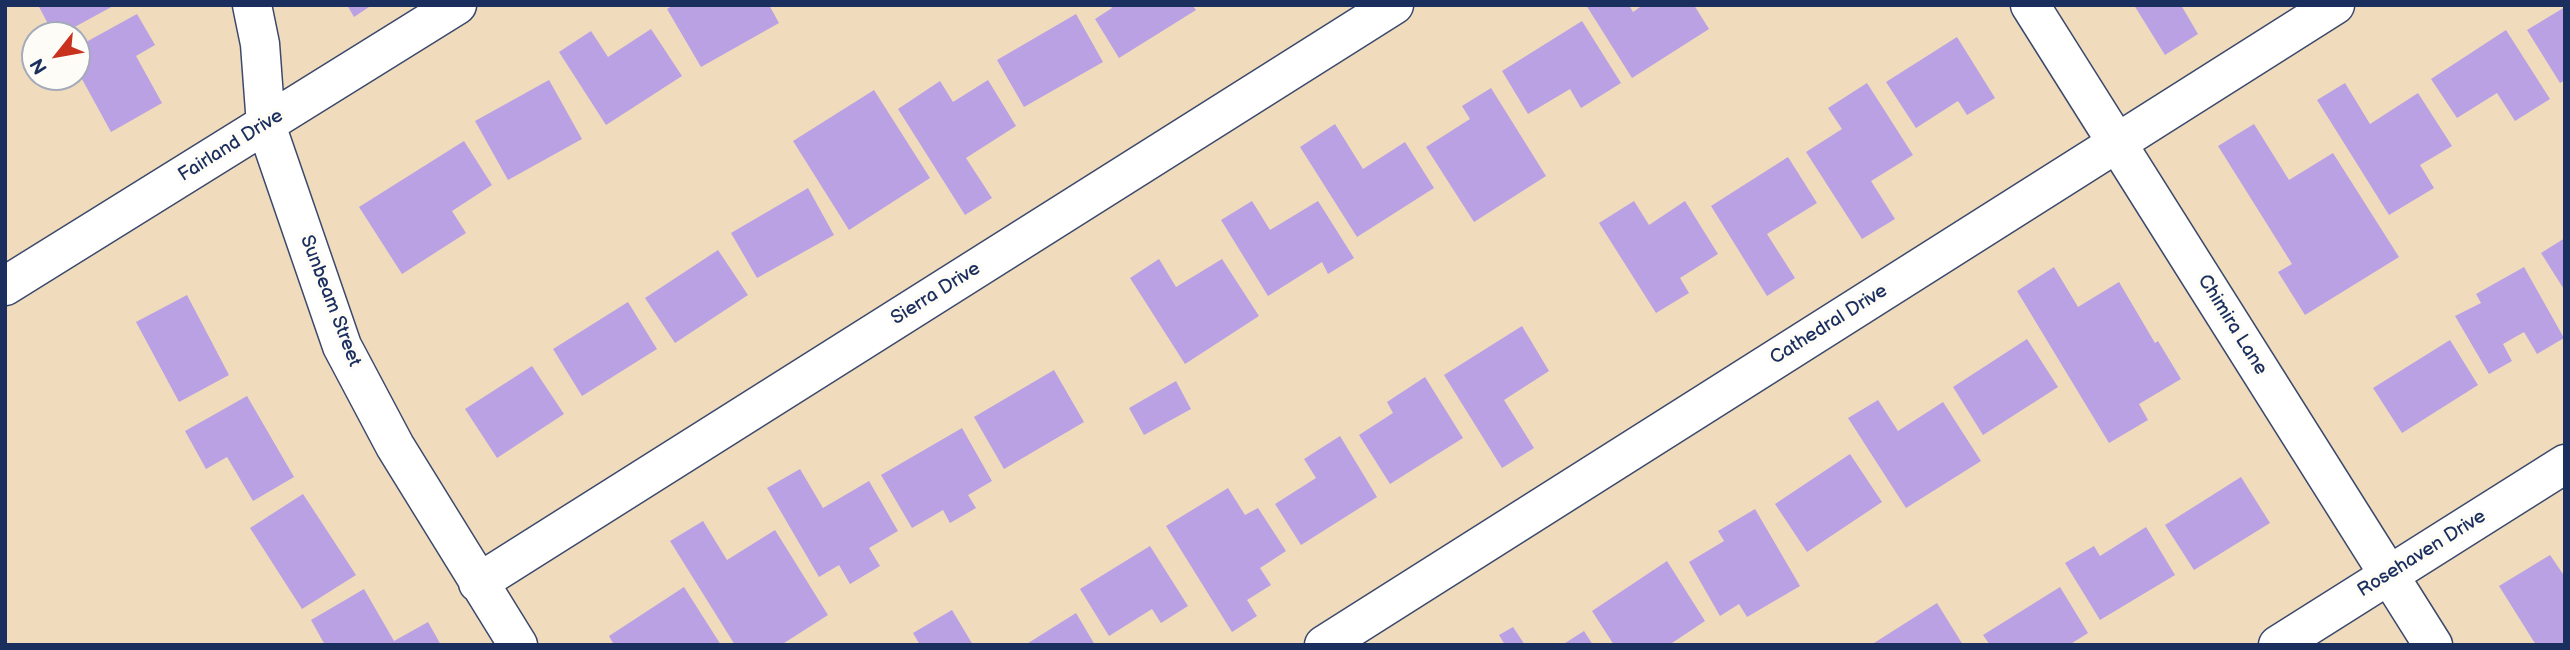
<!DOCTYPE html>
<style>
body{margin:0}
#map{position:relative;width:2570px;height:650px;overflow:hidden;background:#f0dcbc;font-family:"Balsamiq Sans",sans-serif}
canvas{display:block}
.frame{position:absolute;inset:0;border:7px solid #1b2f5e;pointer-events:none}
.north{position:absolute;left:21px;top:21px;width:70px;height:70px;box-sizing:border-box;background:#fdfcf7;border:2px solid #a3aaba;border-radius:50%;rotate:239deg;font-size:19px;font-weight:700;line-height:28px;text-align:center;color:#1b2f5e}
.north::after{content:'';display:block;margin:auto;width:24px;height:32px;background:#c8321e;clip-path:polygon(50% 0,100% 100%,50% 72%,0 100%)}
</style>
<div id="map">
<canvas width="2570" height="650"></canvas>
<div class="frame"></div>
<div class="north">N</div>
</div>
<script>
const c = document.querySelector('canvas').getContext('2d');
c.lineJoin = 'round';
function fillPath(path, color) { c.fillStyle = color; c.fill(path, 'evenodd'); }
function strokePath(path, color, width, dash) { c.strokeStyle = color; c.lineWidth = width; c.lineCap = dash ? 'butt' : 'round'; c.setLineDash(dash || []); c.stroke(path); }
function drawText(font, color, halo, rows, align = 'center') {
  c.font = font + ' "Balsamiq Sans",sans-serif'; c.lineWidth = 7; c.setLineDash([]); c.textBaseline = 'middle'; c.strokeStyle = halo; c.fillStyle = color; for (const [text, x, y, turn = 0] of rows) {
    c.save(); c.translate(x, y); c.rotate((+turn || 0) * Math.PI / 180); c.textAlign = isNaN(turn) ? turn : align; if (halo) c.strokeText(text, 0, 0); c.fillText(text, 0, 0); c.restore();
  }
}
fillPath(new Path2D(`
 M 38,5 L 115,5 L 60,35 L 54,35 Z
 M 347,5 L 372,5 L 354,17 Z
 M 674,5 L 769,5 L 779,23 L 701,67 L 667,9 Z
 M 1110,5 L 1192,5 L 1196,10 L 1119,58 L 1095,19 L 1112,8 Z
 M 1586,5 L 1629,5 L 1633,12 L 1643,5 L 1694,5 L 1709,29 L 1632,78 Z
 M 2134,5 L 2181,5 L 2198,34 L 2165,55 Z
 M 2565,7 L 2565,80 L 2560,83 L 2527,30 Z
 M 137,14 L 155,45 L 136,56 L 162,103 L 111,132 L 77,70 L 77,47 Z
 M 1076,14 L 1103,62 L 1024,107 L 997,60 Z
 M 1582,21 L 1621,83 L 1581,108 L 1570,89 L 1528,114 L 1502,71 Z
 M 651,29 L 682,76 L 606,125 L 559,52 L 591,31 L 608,57 Z
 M 2506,30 L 2550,99 L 2515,121 L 2497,93 L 2457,118 L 2431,79 Z
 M 1957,37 L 1995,98 L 1967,115 L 1958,101 L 1916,128 L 1886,82 Z
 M 549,80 L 582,139 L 508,180 L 475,121 Z
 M 988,80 L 1016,126 L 966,158 L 992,198 L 965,215 L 898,109 L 940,81 L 953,102 Z
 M 1867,83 L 1913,155 L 1871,181 L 1895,219 L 1862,239 L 1806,152 L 1842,129 L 1828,108 Z
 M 2345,83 L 2370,124 L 2418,93 L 2452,146 L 2420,165 L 2434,188 L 2389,215 L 2317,100 Z
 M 1491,88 L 1546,176 L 1474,222 L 1426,147 L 1470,119 L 1462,106 Z
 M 874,90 L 930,178 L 849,230 L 793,141 Z
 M 1335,124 L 1363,169 L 1405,142 L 1434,188 L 1357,237 L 1300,147 Z
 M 2254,124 L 2289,180 L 2333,153 L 2399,257 L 2305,315 L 2278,272 L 2292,264 L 2218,146 Z
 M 464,141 L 492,185 L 452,211 L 466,233 L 402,274 L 359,207 Z
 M 1788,157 L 1817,203 L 1767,234 L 1795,278 L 1767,296 L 1711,206 Z
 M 808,188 L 834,235 L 757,278 L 731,233 Z
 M 1252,201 L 1270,230 L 1318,201 L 1354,258 L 1328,274 L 1322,262 L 1268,296 L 1221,220 Z
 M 1634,201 L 1649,225 L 1685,201 L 1718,254 L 1680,278 L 1689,293 L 1656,313 L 1599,223 Z
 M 2565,238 L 2565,291 L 2541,253 Z
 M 718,250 L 748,295 L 675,343 L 645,298 Z
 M 1159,259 L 1176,287 L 1222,259 L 1259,316 L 1185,364 L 1130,278 Z
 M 2054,267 L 2078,307 L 2119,282 L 2155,343 L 2158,341 L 2181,379 L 2139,404 L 2148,420 L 2109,443 L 2017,291 Z
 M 2524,267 L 2564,338 L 2537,354 L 2524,332 L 2503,344 L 2512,361 L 2489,374 L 2455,316 L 2481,303 L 2476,294 Z
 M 187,295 L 229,375 L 179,402 L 136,322 Z
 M 628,302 L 657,349 L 582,396 L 553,349 Z
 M 1522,326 L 1549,371 L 1504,400 L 1534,448 L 1502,468 L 1444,375 Z
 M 2027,339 L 2058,387 L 1983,435 L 1953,387 Z
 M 2450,340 L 2478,385 L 2402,433 L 2373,388 Z
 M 532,366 L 564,414 L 497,458 L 465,409 Z
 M 1054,370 L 1084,422 L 1004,469 L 974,417 Z
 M 1425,377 L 1463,438 L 1390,484 L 1359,435 L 1393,413 L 1387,402 Z
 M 1176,381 L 1191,409 L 1144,435 L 1129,408 Z
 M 247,396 L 294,477 L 253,501 L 227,457 L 206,469 L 185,431 Z
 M 1878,400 L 1898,431 L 1943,402 L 1981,461 L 1906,508 L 1848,418 Z
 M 962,428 L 992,481 L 968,495 L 976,508 L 950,523 L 943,510 L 912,528 L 881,475 Z
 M 1340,436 L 1377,497 L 1301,545 L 1275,504 L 1316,478 L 1304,459 Z
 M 1850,454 L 1882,502 L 1807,552 L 1775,504 Z
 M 800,469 L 823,508 L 869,481 L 898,531 L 869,548 L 880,566 L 850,584 L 839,565 L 819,577 L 767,488 Z
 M 2241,477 L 2270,523 L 2194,570 L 2165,525 Z
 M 1228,488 L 1245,515 L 1258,508 L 1286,551 L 1260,568 L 1271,585 L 1247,600 L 1257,616 L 1232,632 L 1166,526 Z
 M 303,494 L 356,575 L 302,609 L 250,528 Z
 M 1755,509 L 1800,586 L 1747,617 L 1739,604 L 1720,616 L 1689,562 L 1724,541 L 1718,531 Z
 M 703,521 L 727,560 L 775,530 L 828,615 L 781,645 L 735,645 L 670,541 Z
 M 2146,527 L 2175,575 L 2100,620 L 2065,563 L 2094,546 L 2100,556 Z
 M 1150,546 L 1188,606 L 1161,623 L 1152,609 L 1109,636 L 1080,589 Z
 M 2550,555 L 2565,577 L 2565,642 L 2560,645 L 2536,645 L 2499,586 Z
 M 1667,561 L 1705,621 L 1669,645 L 1614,645 L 1592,611 Z
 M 684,587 L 721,645 L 614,645 L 609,636 Z
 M 2060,587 L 2088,633 L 2069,645 L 1990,645 L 1983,635 Z
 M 364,589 L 394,641 L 428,622 L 441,645 L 325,645 L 311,620 Z
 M 1937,603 L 1963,645 L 1875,645 L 1874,643 Z
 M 952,610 L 973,645 L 920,645 L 913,633 Z
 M 1076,613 L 1095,645 L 1025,645 Z
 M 1513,627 L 1525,645 L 1505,645 L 1499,635 Z
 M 1584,631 L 1593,645 L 1562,645 Z`), '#b9a1e4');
const minor = new Path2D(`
 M 252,5 L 260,44 L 266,125 L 342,346 L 395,446 L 518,645
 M 2030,5 L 2433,645
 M 5,286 L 457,5
 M 478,583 L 1394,5
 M 1324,645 L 2335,5
 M 2278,645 L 2565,464`);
strokePath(minor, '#3b496c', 41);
strokePath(minor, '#fff', 38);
drawText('19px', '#1b2f5e', '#fdfcf7', [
 ["Fairland Drive",231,146,-32],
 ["Sierra Drive",936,294,-32],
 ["Sunbeam Street",330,301,69],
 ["Cathedral Drive",1829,325,-32],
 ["Chimira Lane",2232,325,58],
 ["Rosehaven Drive",2422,554,-32]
]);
</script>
